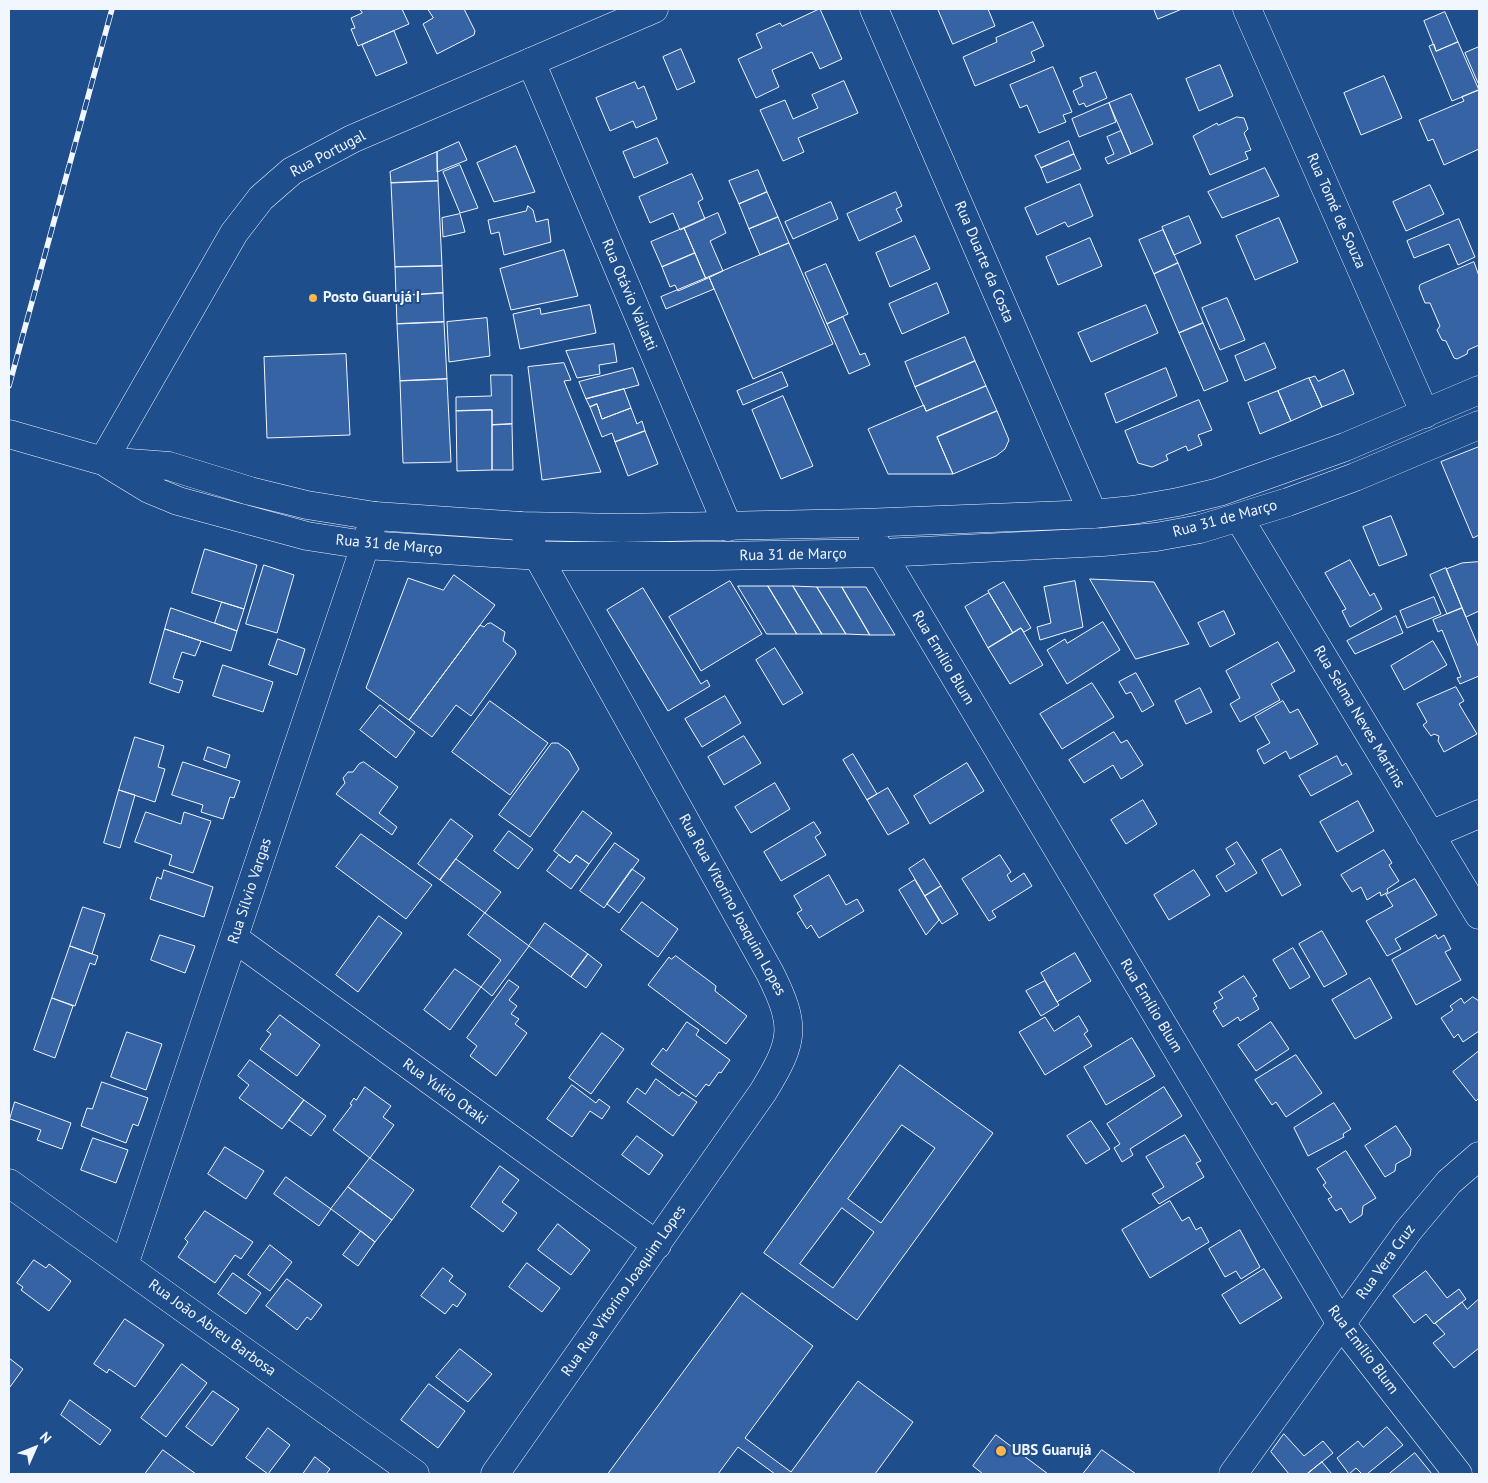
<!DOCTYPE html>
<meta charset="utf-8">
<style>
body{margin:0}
#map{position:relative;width:1488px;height:1483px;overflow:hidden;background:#1f4e8c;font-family:"PT Sans",sans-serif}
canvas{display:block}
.frame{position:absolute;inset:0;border:10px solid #f2f6ff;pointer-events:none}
.north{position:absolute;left:10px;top:1423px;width:50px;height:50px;-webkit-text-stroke:4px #1f4e8c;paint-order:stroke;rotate:46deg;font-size:14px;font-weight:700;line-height:20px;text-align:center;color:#f2f6ff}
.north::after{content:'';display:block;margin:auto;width:18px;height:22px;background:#f2f6ff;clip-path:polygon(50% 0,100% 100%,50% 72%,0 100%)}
</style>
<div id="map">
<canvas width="1488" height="1483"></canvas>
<div class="frame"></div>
<div class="north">N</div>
</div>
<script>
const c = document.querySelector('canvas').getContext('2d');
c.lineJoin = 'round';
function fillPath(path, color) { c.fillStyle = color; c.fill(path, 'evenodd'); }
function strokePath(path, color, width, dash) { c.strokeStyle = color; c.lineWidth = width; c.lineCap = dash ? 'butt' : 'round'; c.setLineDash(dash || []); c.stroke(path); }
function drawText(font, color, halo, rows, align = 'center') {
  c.font = font + ' "PT Sans",sans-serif'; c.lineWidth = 4; c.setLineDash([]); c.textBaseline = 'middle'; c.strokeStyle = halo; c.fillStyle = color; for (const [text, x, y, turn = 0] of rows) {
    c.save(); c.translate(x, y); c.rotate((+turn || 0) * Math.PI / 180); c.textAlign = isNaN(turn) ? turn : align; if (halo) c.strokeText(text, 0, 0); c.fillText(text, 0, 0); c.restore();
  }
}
const building = new Path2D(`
 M 360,9 L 402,9 L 409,24 L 358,46 L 351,29 L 355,28 L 351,18 L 362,13 Z
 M 428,9 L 464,9 L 475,31 L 474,35 L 437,54 L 423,24 L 433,18 Z
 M 820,9 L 842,59 L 820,69 L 812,52 L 772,70 L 779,87 L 756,98 L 738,59 L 762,48 L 756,34 L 780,23 L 782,26 Z
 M 938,9 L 988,9 L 995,26 L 953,44 Z
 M 1154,9 L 1182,9 L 1158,19 Z
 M 1445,12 L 1458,42 L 1436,51 L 1424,21 Z
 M 1033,22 L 1044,46 L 1031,52 L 1035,61 L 975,86 L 963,57 L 997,42 L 996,38 Z
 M 394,31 L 407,63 L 376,76 L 362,45 Z
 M 1458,42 L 1479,90 L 1452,101 L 1429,46 L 1434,44 L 1436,51 Z
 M 1479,47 L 1479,82 L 1478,83 L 1465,53 Z
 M 681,49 L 695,82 L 677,90 L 663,57 Z
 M 1220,65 L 1233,96 L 1199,111 L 1186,79 Z
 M 1053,67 L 1072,112 L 1063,115 L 1066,122 L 1039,133 L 1027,105 L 1020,108 L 1010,85 Z
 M 1096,72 L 1107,98 L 1086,107 L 1084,103 L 1079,105 L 1073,91 L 1083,86 L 1080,78 Z
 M 1384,76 L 1402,118 L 1361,135 L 1344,93 Z
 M 844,81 L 858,113 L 798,138 L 804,152 L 783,161 L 760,110 L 785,100 L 793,119 L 818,108 L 812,95 Z
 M 635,82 L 638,89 L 644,86 L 657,119 L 636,128 L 633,121 L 610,131 L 596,98 Z
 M 1479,90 L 1479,149 L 1444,165 L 1433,139 L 1428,141 L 1419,120 L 1464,101 L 1462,97 Z
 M 1131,94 L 1153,144 L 1131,154 L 1109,103 Z
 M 1109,103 L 1116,122 L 1079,137 L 1072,119 Z
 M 1237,117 L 1244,118 L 1248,129 L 1244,133 L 1251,150 L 1245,152 L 1248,159 L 1210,175 L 1193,136 L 1217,123 L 1218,125 Z
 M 1121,131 L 1131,154 L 1108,164 L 1105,158 L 1114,154 L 1107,137 Z
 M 657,138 L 668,163 L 634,178 L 623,152 Z
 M 1069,141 L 1074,154 L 1041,168 L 1035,156 Z
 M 459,142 L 467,160 L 437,172 L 437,152 Z
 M 516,146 L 535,192 L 494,202 L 477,163 Z
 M 437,152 L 438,181 L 391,183 L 390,172 Z
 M 1074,154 L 1081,169 L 1047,183 L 1041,168 Z
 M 460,165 L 478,208 L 460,213 L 443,172 Z
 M 1265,168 L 1279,196 L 1222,218 L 1208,192 Z
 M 758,170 L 767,192 L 739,204 L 729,181 Z
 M 692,174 L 703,199 L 698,202 L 705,219 L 680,230 L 673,213 L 650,223 L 639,197 Z
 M 438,181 L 442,266 L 395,267 L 391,183 Z
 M 1080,184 L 1093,216 L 1068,227 L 1065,222 L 1037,235 L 1025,208 Z
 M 1430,185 L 1444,214 L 1406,231 L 1393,202 Z
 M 767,192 L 778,217 L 749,229 L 739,204 Z
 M 896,192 L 902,206 L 896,209 L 902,221 L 859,241 L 847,214 Z
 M 831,202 L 838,219 L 793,239 L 785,222 Z
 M 528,206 L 533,210 L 536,222 L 548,219 L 551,242 L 504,255 L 499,232 L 491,234 L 488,220 L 526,211 Z
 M 718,213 L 726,233 L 710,241 L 723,271 L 706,279 L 684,228 Z
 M 460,214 L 465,232 L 443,237 L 442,218 Z
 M 1189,216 L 1201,243 L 1174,255 L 1162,227 Z
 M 778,217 L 789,243 L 760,255 L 749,229 Z
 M 1279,218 L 1298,262 L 1255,280 L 1236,236 Z
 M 1459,219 L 1475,257 L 1458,265 L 1449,244 L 1414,258 L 1407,241 Z
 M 684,228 L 695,253 L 662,267 L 651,242 Z
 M 1163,230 L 1178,263 L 1154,274 L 1139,240 Z
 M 915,236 L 930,269 L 890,287 L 876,253 Z
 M 1090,238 L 1102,266 L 1058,285 L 1046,257 Z
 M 789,243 L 833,344 L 753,379 L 709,277 Z
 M 564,250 L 578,296 L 511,310 L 500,269 Z
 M 695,253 L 706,279 L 678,291 L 675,285 L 670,287 L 662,267 Z
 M 1474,262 L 1479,276 L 1479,345 L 1468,350 L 1467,354 L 1457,359 L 1454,358 L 1446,341 L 1442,340 L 1437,330 L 1440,326 L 1430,303 L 1425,303 L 1419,288 L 1420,285 Z
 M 1178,263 L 1203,323 L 1179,333 L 1154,274 Z
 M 826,264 L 848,314 L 827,324 L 805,273 Z
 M 442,266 L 443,293 L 396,296 L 395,267 Z
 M 709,277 L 714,289 L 666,309 L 661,297 Z
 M 937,283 L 949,313 L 902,334 L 889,304 Z
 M 443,293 L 444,322 L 397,324 L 396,296 Z
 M 1227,298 L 1245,340 L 1220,350 L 1202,308 Z
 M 590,305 L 596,333 L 520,349 L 513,314 L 540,308 L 541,314 Z
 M 1146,305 L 1158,333 L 1091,362 L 1078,333 Z
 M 843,317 L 860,355 L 865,353 L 870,365 L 849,374 L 827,324 Z
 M 487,318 L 490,356 L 449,362 L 447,322 Z
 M 444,322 L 447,379 L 400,381 L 397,324 Z
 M 1203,323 L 1228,381 L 1204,391 L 1179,333 Z
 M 965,337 L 975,361 L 915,387 L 905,362 Z
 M 1265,343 L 1276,368 L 1245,381 L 1235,356 Z
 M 614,344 L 617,362 L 599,365 L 600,374 L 577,378 L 566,351 Z
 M 346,354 L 350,435 L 267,438 L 264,357 Z
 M 975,361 L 986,386 L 926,411 L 915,387 Z
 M 564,363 L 571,380 L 564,381 L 601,472 L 542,480 L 528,367 Z
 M 633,368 L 639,385 L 586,399 L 579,382 Z
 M 1166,368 L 1177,396 L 1116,423 L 1105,394 Z
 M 1344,370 L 1354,394 L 1322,407 L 1309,378 L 1315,376 L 1318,381 Z
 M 782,372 L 788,386 L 743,405 L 737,391 Z
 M 491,375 L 512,375 L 512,424 L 492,425 L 492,410 L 456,411 L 456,397 L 491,396 Z
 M 1309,378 L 1322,407 L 1291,421 L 1278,391 Z
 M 447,379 L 451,462 L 403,463 L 400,381 Z
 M 986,386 L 997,411 L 937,437 L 953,474 L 888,474 L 868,429 L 924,405 L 926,411 Z
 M 624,389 L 631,408 L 602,419 L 597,404 L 590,407 L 586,399 Z
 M 1278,391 L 1291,421 L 1260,434 L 1248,403 Z
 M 783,396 L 813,466 L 781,479 L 752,410 Z
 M 1199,400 L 1212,430 L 1198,435 L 1202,445 L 1188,451 L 1186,446 L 1166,455 L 1168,460 L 1152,467 L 1138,463 L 1125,431 Z
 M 597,404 L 602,419 L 631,408 L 637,424 L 642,421 L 645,431 L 615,442 L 612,433 L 602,437 L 590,407 Z
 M 492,410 L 492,470 L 457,471 L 456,411 Z
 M 997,411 L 1009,440 L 1005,449 L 996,456 L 953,474 L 937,437 Z
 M 512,424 L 513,470 L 492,470 L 492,425 Z
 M 645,431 L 658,464 L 628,476 L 615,442 Z
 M 1479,447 L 1479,535 L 1473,538 L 1441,462 Z
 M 1391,516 L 1407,555 L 1379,566 L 1363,527 Z
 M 205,549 L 257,565 L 244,609 L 192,593 Z
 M 1350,560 L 1370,596 L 1374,593 L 1382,609 L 1350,627 L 1342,611 L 1346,609 L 1325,573 Z
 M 1479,562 L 1479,611 L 1466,617 L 1446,569 L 1462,563 Z
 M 264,565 L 294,575 L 277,633 L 246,624 Z
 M 1446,568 L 1462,608 L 1447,614 L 1430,575 Z
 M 454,575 L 495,605 L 409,720 L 366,688 L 408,578 L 443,590 Z
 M 1090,579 L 1154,582 L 1189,644 L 1136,659 Z
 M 730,581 L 762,634 L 701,671 L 669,617 Z
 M 1075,581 L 1083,627 L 1040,640 L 1037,627 L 1051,623 L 1044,587 Z
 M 1004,582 L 1031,628 L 1024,632 L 1021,628 L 1013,633 L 988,591 Z
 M 738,586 L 768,586 L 797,634 L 767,634 Z
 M 768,586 L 793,586 L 822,634 L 797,634 Z
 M 793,586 L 817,587 L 846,634 L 822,634 Z
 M 817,587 L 842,587 L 870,635 L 846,634 Z
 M 842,587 L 866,587 L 895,635 L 870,635 Z
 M 643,588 L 701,684 L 707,680 L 710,686 L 668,711 L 607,610 Z
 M 989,593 L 1013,633 L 988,648 L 965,607 Z
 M 1434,597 L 1441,614 L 1407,628 L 1400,611 Z
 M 222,602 L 244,609 L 237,631 L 215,623 Z
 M 171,608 L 237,631 L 231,651 L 165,629 Z
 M 1462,608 L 1479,648 L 1479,676 L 1460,684 L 1457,678 L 1461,677 L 1442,630 L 1438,632 L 1433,620 Z
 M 1224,611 L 1235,634 L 1210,647 L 1198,623 Z
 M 1396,616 L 1403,633 L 1355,654 L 1347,641 Z
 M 1103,622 L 1120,650 L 1067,684 L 1047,650 L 1065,639 L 1067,643 Z
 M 491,623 L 505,632 L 503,641 L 515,650 L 516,654 L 471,716 L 456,705 L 432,737 L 409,720 L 480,625 L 484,627 L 487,624 Z
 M 1021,628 L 1043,665 L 1010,684 L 988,648 Z
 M 165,629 L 201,641 L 195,656 L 182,652 L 173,678 L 183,681 L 179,693 L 150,683 Z
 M 278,639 L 305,649 L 297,675 L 269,665 Z
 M 1433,641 L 1447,665 L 1404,690 L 1391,666 Z
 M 1278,642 L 1295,671 L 1271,684 L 1280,700 L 1240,722 L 1230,704 L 1240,698 L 1226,671 Z
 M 775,648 L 803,693 L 783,705 L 756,660 Z
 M 223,665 L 273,682 L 263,712 L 213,696 Z
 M 1136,673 L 1154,705 L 1142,712 L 1131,692 L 1126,694 L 1119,682 Z
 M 1092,683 L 1114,717 L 1062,749 L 1040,714 Z
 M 1456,687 L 1464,701 L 1459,704 L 1477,734 L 1444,752 L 1438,741 L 1439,736 L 1434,734 L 1431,736 L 1423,725 L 1427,722 L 1417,704 Z
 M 1200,688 L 1212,712 L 1186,724 L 1175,701 Z
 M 725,696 L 741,723 L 702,747 L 685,719 Z
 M 490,701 L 548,743 L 510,795 L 452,752 Z
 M 1283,701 L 1290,713 L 1298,709 L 1318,744 L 1290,759 L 1286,751 L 1264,764 L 1257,750 L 1270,743 L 1255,717 Z
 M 380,705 L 415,732 L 396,758 L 360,730 Z
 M 1114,732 L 1121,743 L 1127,740 L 1143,765 L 1121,779 L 1113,765 L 1084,783 L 1069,760 Z
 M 744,736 L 761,763 L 724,785 L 708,757 Z
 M 135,737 L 164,746 L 158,767 L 165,769 L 155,802 L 119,790 Z
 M 552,743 L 558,743 L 569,751 L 579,769 L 530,837 L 499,815 Z
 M 208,747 L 230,755 L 226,768 L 204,760 Z
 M 853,754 L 877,794 L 867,800 L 843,760 Z
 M 1337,756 L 1342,766 L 1346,763 L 1352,774 L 1311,796 L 1299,776 Z
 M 183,762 L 240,781 L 234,798 L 230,797 L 223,819 L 201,812 L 203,805 L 172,795 Z
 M 364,762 L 398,787 L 379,813 L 397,827 L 392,835 L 336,794 L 345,783 L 343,778 L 348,772 L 353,772 L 359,764 Z
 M 967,763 L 984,791 L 930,824 L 914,796 Z
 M 775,783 L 790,809 L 751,833 L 735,807 Z
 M 888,788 L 909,823 L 888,835 L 867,800 Z
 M 119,790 L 135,795 L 120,848 L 104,843 Z
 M 1143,800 L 1157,824 L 1126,844 L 1111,820 Z
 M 1358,801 L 1374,831 L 1337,852 L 1320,822 Z
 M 583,811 L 612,833 L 589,864 L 576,855 L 570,863 L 554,851 Z
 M 146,812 L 181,824 L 184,812 L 211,821 L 193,873 L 169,865 L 172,855 L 135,842 Z
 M 451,819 L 473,836 L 440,880 L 418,864 Z
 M 814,822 L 821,833 L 815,837 L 826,855 L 781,881 L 764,852 Z
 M 509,831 L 533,849 L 518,869 L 494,851 Z
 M 361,834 L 432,885 L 406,919 L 336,867 Z
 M 1237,842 L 1257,873 L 1226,892 L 1216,876 L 1235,864 L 1226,849 Z
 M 615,843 L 639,860 L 604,908 L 580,891 Z
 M 1281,849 L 1301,885 L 1282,896 L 1262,860 Z
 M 1384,850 L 1392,863 L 1389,865 L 1399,881 L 1387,889 L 1388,892 L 1381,896 L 1380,892 L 1367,900 L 1361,887 L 1352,892 L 1341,875 Z
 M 559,855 L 570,863 L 576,855 L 589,864 L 571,889 L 547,871 Z
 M 1000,855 L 1011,872 L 1007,875 L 1011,882 L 1024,873 L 1032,886 L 992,911 L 996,917 L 989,921 L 962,879 Z
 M 456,859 L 501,892 L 485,913 L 440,880 Z
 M 924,859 L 941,886 L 925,896 L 909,869 Z
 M 632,869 L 645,878 L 619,913 L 607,904 Z
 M 164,870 L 213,887 L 204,917 L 150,899 L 157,877 L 161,879 Z
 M 1194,870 L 1210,895 L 1169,920 L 1154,895 Z
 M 829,875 L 846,905 L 857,899 L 864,911 L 819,938 L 811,925 L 807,929 L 797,913 L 802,910 L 794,896 Z
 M 1415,879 L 1437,915 L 1395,939 L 1401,949 L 1387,956 L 1366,921 L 1393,906 L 1386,895 Z
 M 915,880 L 939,920 L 926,935 L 899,890 Z
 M 941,886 L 958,914 L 942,924 L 925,896 Z
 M 642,902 L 678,929 L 658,957 L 621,930 Z
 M 83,907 L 105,914 L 92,954 L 70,946 Z
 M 485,913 L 529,946 L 492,996 L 481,987 L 501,960 L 468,935 Z
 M 379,916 L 402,933 L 358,992 L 336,975 Z
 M 545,923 L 588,954 L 571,977 L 529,946 Z
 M 1322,931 L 1347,974 L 1324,987 L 1299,944 Z
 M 160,935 L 195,946 L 185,973 L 151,960 Z
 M 1436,935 L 1438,939 L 1444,935 L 1451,949 L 1445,952 L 1461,980 L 1416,1005 L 1392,960 Z
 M 70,946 L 98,956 L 95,965 L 90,963 L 75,1006 L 52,998 Z
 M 1293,948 L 1310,977 L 1290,989 L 1273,960 Z
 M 1075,953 L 1091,981 L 1057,1002 L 1041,973 Z
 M 588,954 L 602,965 L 586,988 L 571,977 Z
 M 676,956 L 716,986 L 715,991 L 747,1016 L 726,1044 L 648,985 L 669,957 L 671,959 Z
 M 455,969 L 481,987 L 450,1030 L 424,1010 Z
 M 1244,976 L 1257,996 L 1253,998 L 1259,1009 L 1240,1021 L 1238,1017 L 1223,1027 L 1213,1011 L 1217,1008 L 1214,1003 L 1223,998 L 1219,992 Z
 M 1370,978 L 1392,1018 L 1355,1039 L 1332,1000 Z
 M 509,980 L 519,987 L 509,1000 L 517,1006 L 511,1014 L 519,1019 L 515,1024 L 527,1033 L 496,1076 L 470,1056 L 477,1046 L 467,1038 Z
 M 1045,981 L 1059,1005 L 1041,1016 L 1026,991 Z
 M 1473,997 L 1479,1001 L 1479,1031 L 1463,1042 L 1458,1034 L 1454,1038 L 1441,1018 L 1453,1010 L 1450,1006 L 1461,998 L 1464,1003 Z
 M 52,998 L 73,1006 L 55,1058 L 34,1050 Z
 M 280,1015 L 320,1045 L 297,1076 L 260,1049 L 271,1034 L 267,1031 Z
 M 1079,1016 L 1088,1031 L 1084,1034 L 1092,1046 L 1045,1075 L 1019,1032 L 1045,1017 L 1054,1031 Z
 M 687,1022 L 699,1030 L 696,1035 L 730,1060 L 721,1073 L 719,1072 L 709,1086 L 706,1084 L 696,1097 L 651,1064 L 663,1048 L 666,1051 Z
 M 1271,1022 L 1289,1049 L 1256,1071 L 1238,1045 Z
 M 127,1032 L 162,1044 L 146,1090 L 111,1077 Z
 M 602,1033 L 624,1049 L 591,1094 L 569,1078 Z
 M 1132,1038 L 1155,1076 L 1106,1105 L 1084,1067 Z
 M 1479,1051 L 1479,1098 L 1476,1101 L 1453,1072 Z
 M 1296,1055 L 1322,1093 L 1286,1117 L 1276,1102 L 1272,1105 L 1255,1080 Z
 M 250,1060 L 304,1100 L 282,1129 L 239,1098 L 249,1085 L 238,1076 Z
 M 900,1065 L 993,1133 L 857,1320 L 764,1253 ZM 902,1125 L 935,1148 L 881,1223 L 848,1199 ZM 842,1208 L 874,1232 L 833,1288 L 800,1264 Z
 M 656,1079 L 679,1096 L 682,1092 L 697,1102 L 673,1136 L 627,1102 L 637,1088 L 645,1094 Z
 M 102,1082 L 148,1098 L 138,1126 L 133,1124 L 126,1143 L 81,1126 L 87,1108 L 92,1109 Z
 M 572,1085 L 596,1103 L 599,1099 L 610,1107 L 602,1119 L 590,1111 L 572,1137 L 547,1119 Z
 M 365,1087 L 391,1106 L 383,1117 L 394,1125 L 370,1158 L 333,1130 L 352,1105 L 350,1104 L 354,1098 L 356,1100 Z
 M 1164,1087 L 1182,1116 L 1130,1149 L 1133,1155 L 1122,1162 L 1114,1148 L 1120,1144 L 1107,1124 Z
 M 304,1100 L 326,1116 L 311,1136 L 289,1120 Z
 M 15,1102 L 71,1123 L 62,1149 L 37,1140 L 41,1130 L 10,1119 Z
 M 1334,1103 L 1351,1129 L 1343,1134 L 1344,1137 L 1308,1156 L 1294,1128 Z
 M 1091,1121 L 1110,1149 L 1086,1164 L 1067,1136 Z
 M 1396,1126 L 1411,1149 L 1410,1156 L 1396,1164 L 1395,1171 L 1385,1177 L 1365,1146 Z
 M 1185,1135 L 1201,1161 L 1196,1163 L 1204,1177 L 1159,1204 L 1152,1194 L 1164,1187 L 1146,1157 Z
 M 637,1136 L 663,1155 L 649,1175 L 622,1155 Z
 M 93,1138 L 128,1150 L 116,1183 L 81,1170 Z
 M 225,1147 L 264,1171 L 246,1199 L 208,1174 Z
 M 1346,1151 L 1376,1198 L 1363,1206 L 1362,1215 L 1350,1223 L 1341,1208 L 1336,1211 L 1328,1199 L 1332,1197 L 1323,1185 L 1326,1183 L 1317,1169 Z
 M 370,1158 L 414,1190 L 392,1220 L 348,1187 Z
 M 500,1166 L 519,1180 L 502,1202 L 517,1213 L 503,1232 L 471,1207 Z
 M 286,1177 L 331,1209 L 319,1226 L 274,1194 Z
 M 348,1187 L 392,1220 L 375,1242 L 331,1209 Z
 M 1170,1201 L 1182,1221 L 1189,1217 L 1196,1230 L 1201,1227 L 1209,1242 L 1150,1278 L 1122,1230 Z
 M 205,1211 L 253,1242 L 241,1259 L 235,1255 L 215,1283 L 178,1257 L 188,1242 L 185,1239 Z
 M 558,1224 L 590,1250 L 571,1275 L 538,1250 Z
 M 1240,1230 L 1260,1267 L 1241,1279 L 1236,1271 L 1225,1277 L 1209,1249 Z
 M 361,1231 L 375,1242 L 358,1266 L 343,1255 Z
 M 270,1245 L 292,1262 L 270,1291 L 248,1275 Z
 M 34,1260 L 46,1268 L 49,1264 L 71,1281 L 49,1311 L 21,1290 L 23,1287 L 17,1283 Z
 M 527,1263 L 560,1288 L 542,1312 L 509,1287 Z
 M 443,1268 L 453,1276 L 449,1281 L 466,1294 L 457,1307 L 453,1304 L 445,1314 L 421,1296 Z
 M 1264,1269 L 1282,1298 L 1240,1324 L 1222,1295 Z
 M 1426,1271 L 1447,1298 L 1459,1289 L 1466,1299 L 1434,1324 L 1426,1314 L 1414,1323 L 1393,1296 Z
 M 233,1273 L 261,1293 L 246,1314 L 218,1294 Z
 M 287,1279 L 322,1305 L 311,1320 L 307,1317 L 297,1330 L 266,1306 Z
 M 742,1293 L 813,1346 L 745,1438 L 791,1472 L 858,1381 L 913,1422 L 875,1474 L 775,1474 L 738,1447 L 718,1474 L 608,1474 Z
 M 1479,1299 L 1479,1348 L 1454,1368 L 1433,1343 L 1445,1334 L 1435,1323 L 1462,1302 L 1467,1309 Z
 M 125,1319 L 164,1345 L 135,1387 L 109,1369 L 107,1373 L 94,1364 Z
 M 460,1349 L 492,1374 L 468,1402 L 436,1377 Z
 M 9,1358 L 23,1369 L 10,1387 L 9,1387 Z
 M 182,1364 L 207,1383 L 166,1437 L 141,1418 Z
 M 429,1384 L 465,1411 L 438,1448 L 401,1420 Z
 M 213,1391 L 239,1409 L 212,1446 L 186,1427 Z
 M 70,1400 L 111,1430 L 100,1445 L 61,1415 Z
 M 1387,1427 L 1403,1445 L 1367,1474 L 1362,1474 L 1356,1468 L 1349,1474 L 1337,1458 L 1358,1441 L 1363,1447 Z
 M 268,1428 L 290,1445 L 268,1474 L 246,1458 Z
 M 1284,1434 L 1304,1456 L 1323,1441 L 1333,1453 L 1307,1474 L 1289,1474 L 1271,1452 Z
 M 996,1435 L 1048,1474 L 983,1474 L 973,1466 Z
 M 163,1450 L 182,1464 L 196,1474 L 145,1474 Z
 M 1102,1450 L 1136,1474 L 1083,1474 Z
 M 1415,1453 L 1432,1474 L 1389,1474 Z
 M 315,1457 L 330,1469 L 326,1474 L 303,1474 Z
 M 1322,1462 L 1332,1474 L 1307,1474 Z`);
fillPath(building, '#3563a3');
strokePath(building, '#f2f6ff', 1);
const street = new Path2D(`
 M 874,9 L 1093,514
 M 1247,9 L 1425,414
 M 531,62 L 728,527
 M 1239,518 L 1479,915
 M 1430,835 L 1479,814
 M 234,938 L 657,1245
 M 9,1183 L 415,1474
 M 124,1265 L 375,516
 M 495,1474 L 763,1092 C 794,1041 797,1027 770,973 L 521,526
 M 1233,1474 L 1408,1231 L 1449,1182 L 1479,1156`);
const secondary = new Path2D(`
 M 9,434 L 103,461 L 169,466 L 250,491 L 307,505 L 375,516 L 521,526 L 622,528 L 863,523 L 1093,514 L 1133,510 L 1178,502 L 1219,492 L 1345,447 L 1479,390
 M 103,461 L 234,233 L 261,198 L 292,171 L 352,139 L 654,9
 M 108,464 L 149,489 L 178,501 L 307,536 L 365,545 L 540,556 L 714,556 L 882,553 L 1103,542 L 1156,537 L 1200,529 L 1288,502 L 1355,477 L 1479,425
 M 873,539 L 1341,1324 L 1458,1474`);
strokePath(street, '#f2f6ff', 29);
strokePath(secondary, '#f2f6ff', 29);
strokePath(street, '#1f4e8c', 28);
strokePath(secondary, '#1f4e8c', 28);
const rail = new Path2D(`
 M 9,386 L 112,9`);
strokePath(rail, '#f2f6ff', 5.5);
strokePath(rail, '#1f4e8c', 4, [11]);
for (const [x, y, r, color] of [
 [313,298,5,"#ffb74d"],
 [1001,1451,6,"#ffb74d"]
]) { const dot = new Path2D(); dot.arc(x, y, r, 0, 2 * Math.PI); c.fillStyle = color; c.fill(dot); strokePath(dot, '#1f4e8c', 2); }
drawText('15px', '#f2f6ff', '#1f4e8c', [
 ["Rua Portugal",328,154,-28],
 ["Rua Tomé de Souza",1336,211,66],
 ["Rua Duarte da Costa",984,262,67],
 ["Rua Otávio Vailatti",629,295,67],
 ["Rua 31 de Março",1225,519,-15],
 ["Rua 31 de Março",389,545,5],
 ["Rua 31 de Março",793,555,-1],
 ["Rua Emílio Blum",943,658,59],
 ["Rua Selma Neves Martins",1359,717,59],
 ["Rua Sílvio Vargas",250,891,-72],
 ["Rua Rua Vitorino Joaquim Lopes",732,905,61],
 ["Rua Emílio Blum",1151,1006,59],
 ["Rua Yukio Otaki",445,1092,36],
 ["Rua Vera Cruz",1386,1262,-54],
 ["Rua Rua Vitorino Joaquim Lopes",624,1291,-55],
 ["Rua João Abreu Barbosa",212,1328,36],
 ["Rua Emílio Blum",1363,1350,53]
]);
drawText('bold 15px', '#f2f6ff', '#1f4e8c', [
 ["Posto Guarujá I",323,298],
 ["UBS Guarujá",1012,1451]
], 'left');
</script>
